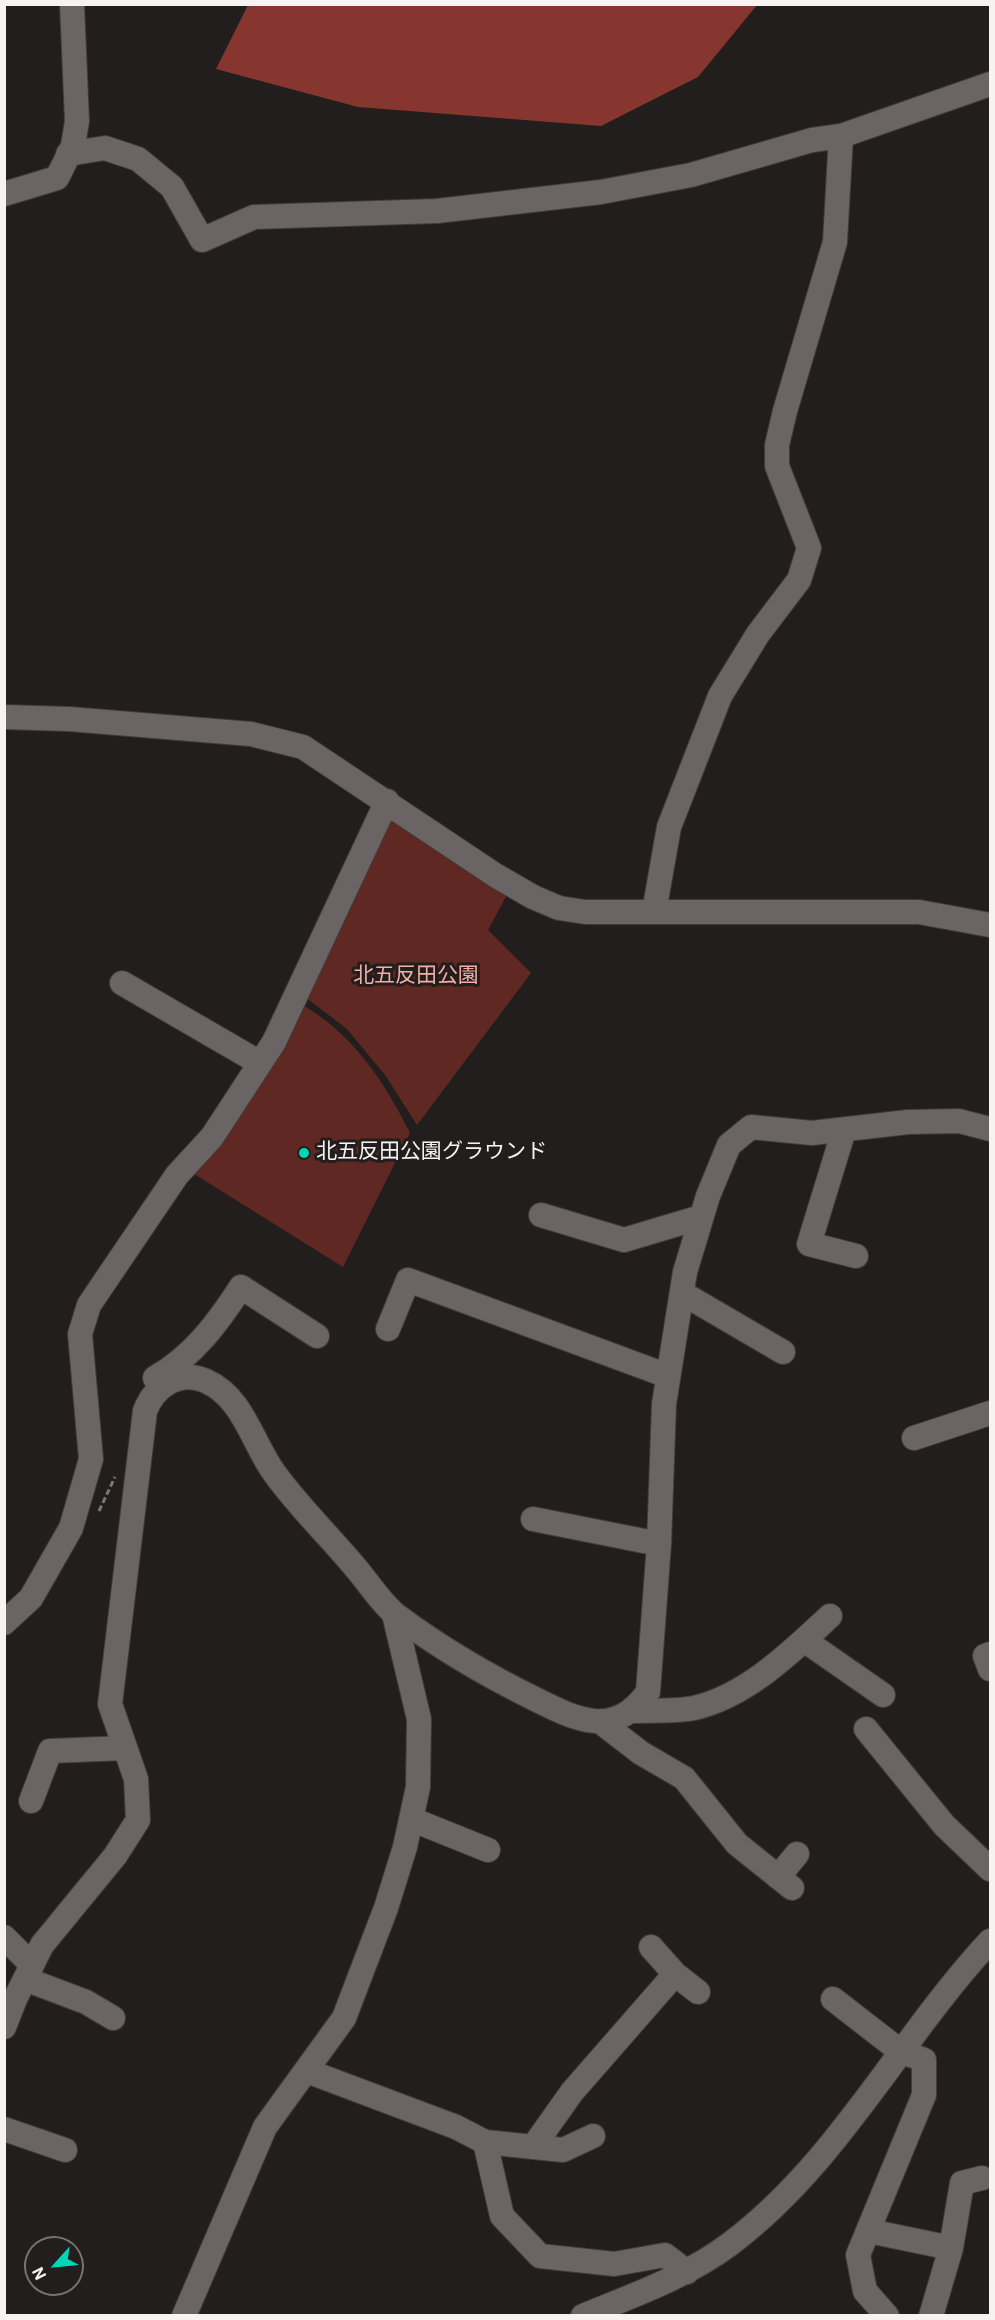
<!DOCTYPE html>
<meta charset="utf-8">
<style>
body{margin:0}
#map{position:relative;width:995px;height:2320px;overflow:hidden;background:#221e1d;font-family:Roboto,sans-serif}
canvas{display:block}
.frame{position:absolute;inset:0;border:6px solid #f6f3f2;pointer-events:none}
.north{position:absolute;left:24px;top:2236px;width:60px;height:60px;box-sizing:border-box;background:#221e1d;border:2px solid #777372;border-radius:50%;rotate:243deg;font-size:16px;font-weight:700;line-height:24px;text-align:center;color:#f6f3f2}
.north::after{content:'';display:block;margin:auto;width:21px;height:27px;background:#00d5b7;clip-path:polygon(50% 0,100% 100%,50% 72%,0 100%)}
</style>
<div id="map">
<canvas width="995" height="2320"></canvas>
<div class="frame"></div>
<div class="north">N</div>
</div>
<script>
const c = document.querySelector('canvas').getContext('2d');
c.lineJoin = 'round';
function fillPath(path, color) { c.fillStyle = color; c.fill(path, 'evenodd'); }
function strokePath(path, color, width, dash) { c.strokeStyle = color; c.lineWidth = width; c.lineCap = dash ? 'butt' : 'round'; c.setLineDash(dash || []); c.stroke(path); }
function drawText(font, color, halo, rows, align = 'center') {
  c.font = font + ' Roboto,"Noto Sans JP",sans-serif'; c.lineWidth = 6; c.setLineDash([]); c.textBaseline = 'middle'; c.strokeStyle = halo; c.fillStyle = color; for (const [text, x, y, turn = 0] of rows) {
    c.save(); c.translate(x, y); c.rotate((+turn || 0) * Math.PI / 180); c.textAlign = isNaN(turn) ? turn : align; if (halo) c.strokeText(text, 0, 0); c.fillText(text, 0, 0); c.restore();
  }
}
fillPath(new Path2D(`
 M 390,819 L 508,893 L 488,930 L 531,973 L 417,1125 L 385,1075 L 347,1029 L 305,997 Z
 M 301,1004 C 353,1034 384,1081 410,1133 L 343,1267 L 191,1172 Z`), '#602822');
fillPath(new Path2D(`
 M 248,5 L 248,4 L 757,5 L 698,77 L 601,126 L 358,107 L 216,69 Z`), '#87362f');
const minor = new Path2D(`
 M 68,154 L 105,148 L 138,159 L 172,187 L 202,240 L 254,217 L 437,211 L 601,192 L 691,175 L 812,140 L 841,136 L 990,84
 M 4,194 L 57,178 L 73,146 L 77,121 L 72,4
 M 4,717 L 69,719 L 251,734 L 303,747 L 495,875 L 533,897 L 559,908 L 585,912 L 919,912 L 990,925
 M 654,912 L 669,827 L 720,696 L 758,634 L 799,580 L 809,548 L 777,466 L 777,445 L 785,411 L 835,242 L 841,136
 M 122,983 L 260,1063
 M 844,1130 L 809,1244 L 856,1256
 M 541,1215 L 624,1240 L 701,1217
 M 682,1293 L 783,1352
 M 388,1329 L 408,1280 L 668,1376
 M 155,1378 C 193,1356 217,1324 241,1287 L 317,1336
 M 914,1438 L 990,1413
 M 533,1519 L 659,1544
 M 4,1623 L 31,1598 L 71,1528 L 91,1459 L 80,1334 L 89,1305 L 177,1175 L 212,1137 L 274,1042 L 387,801
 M 804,1640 L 883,1695
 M 990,1654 L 985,1656 L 990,1669
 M 630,1711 C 651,1710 674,1712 694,1708 C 747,1696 791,1652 830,1616
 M 602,1723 L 641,1753 L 684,1778 L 737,1844 L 792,1888
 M 866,1729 L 944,1825 L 990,1869
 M 31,1801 L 50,1751 L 125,1748
 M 411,1819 L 488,1850
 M 778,1877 L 797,1854
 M 4,1937 L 32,1965
 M 651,1947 L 675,1974
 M 25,1979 L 86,2002 L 113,2018
 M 833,1999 L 900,2051 L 924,2060 L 924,2095 L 858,2255 L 865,2291 L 887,2316
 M 4,2027 L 15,1999 L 42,1945 L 115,1856 L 138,1820 L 136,1779 L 110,1704 L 145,1411 C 154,1387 179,1369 206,1381 C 244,1398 252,1443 275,1474 C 299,1507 329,1536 355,1567 C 368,1582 381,1603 396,1615 C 440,1648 488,1676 537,1700 C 579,1721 615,1738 648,1692 L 659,1544 L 664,1404 L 685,1272 L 708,1196 L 729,1145 L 751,1127 L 812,1133 L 908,1122 L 959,1121 L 990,1129
 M 307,2071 L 456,2127 L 485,2142 L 502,2216 L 540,2256 L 614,2264 L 665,2255 L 687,2272
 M 4,2129 L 65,2150
 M 485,2142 L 563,2150 L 593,2136
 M 533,2147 L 572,2092 L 675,1974 L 698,1992
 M 869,2231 L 951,2248
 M 184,2316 L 265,2127 L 344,2018 L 386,1908 L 405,1847 L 418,1787 L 419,1719 L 394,1614
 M 583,2316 C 634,2295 686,2277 730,2244 C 838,2163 899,2039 990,1941
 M 931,2316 L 951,2248 L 962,2183 L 982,2178`);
strokePath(minor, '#3f3c3b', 26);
strokePath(new Path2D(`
 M 99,1511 L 115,1477`), '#7b7776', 3, [6, 3]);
strokePath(minor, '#6a6564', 24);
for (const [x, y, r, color] of [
 [304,1153,6,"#00d5b7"]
]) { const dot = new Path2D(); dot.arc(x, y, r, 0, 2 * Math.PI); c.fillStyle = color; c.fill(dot); strokePath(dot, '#221e1d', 2); }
drawText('21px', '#f4ada4', '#221e1d', [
 ["北五反田公園",416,977]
]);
drawText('21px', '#f6f3f2', '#221e1d', [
 ["北五反田公園グラウンド",316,1153]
], 'left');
</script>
